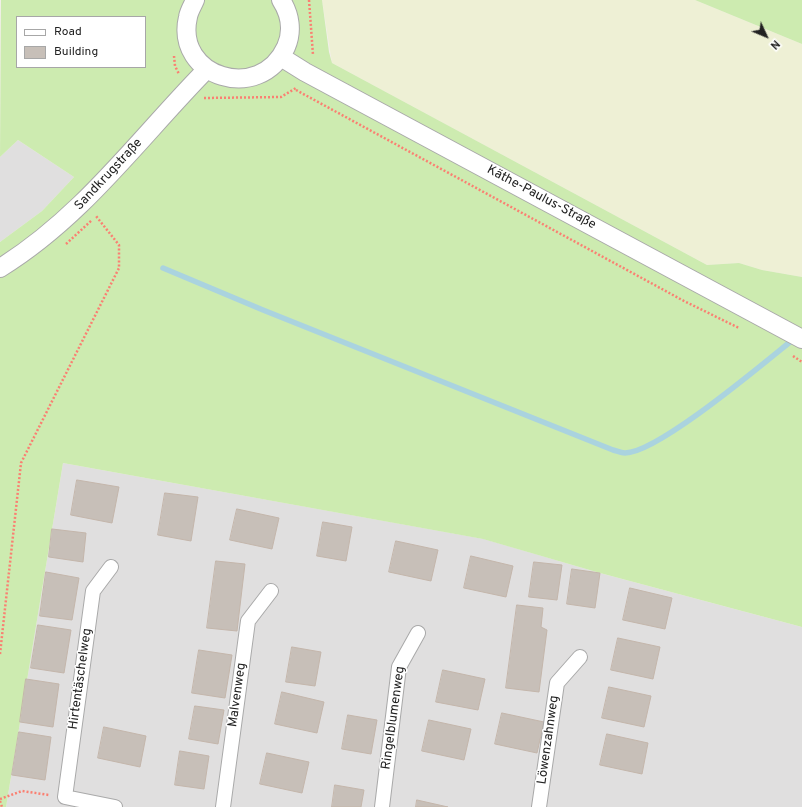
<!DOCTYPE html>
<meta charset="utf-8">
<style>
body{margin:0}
#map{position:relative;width:802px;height:807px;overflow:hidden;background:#f2efe9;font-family:Overpass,sans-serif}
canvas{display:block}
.legend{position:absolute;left:16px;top:16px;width:130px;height:52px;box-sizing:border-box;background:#fff;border:1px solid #a7a7a7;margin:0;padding:5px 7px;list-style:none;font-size:12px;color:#222}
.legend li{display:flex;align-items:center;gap:8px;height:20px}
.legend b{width:20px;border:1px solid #a7a7a7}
.north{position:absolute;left:746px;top:16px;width:40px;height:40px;-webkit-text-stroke:3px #fff;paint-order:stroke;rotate:134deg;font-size:11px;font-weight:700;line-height:16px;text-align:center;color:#222}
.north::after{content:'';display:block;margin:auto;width:14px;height:18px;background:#222;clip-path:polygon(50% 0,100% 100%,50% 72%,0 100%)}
</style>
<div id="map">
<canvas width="802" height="807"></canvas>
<ul class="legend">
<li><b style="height:5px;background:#fff"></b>Road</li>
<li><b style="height:11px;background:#c7bfb8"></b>Building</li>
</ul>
<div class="north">N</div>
</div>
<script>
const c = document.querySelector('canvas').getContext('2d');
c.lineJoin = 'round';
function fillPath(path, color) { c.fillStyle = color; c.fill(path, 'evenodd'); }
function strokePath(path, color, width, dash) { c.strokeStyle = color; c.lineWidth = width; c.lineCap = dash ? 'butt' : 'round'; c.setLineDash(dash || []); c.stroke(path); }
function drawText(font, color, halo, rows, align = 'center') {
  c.font = font + ' Overpass,sans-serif'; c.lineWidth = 3; c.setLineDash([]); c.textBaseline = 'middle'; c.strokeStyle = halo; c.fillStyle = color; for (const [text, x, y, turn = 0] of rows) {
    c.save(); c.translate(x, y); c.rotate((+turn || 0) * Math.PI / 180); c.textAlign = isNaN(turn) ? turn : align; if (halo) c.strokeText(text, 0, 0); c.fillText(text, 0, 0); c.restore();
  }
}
fillPath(new Path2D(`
 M 18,140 L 74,177 L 42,211 L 0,242 L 0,157 Z
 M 63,463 L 484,539 L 600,573 L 802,627 L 802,807 L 6,807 Z`), '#e0dfdf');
fillPath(new Path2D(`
 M 322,0 L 695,0 L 802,44 L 802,277 L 762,270 L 739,263 L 707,265 L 332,63 Z`), '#eef0d5');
fillPath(new Path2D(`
 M 1,0 L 322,0 L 329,52 L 332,63 L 707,265 L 739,263 L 762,270 L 802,277 L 802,627 L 600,573 L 483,539 L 63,463 L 6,807 L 0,807 L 0,242 L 42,211 L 74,177 L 18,140 L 0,157 ZM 17,17 L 145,17 L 145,67 L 17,67 Z
 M 695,0 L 802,0 L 802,44 Z`), '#cdebb0');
strokePath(new Path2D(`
 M 163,268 L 263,310 L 613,450 C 617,451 621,453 625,453 C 658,453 765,362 795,338`), '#aad3df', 5.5);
const building = new Path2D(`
 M 77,480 L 119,487 L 112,523 L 71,515 Z
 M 165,493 L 198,497 L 191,541 L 158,535 Z
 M 237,509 L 279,518 L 272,549 L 230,540 Z
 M 323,522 L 352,527 L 346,561 L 317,556 Z
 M 52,529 L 86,533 L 83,562 L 49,557 Z
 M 396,541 L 438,550 L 431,581 L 389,572 Z
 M 471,556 L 513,566 L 506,597 L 464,588 Z
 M 216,561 L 245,564 L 237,631 L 207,628 Z
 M 534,562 L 562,565 L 557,600 L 529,597 Z
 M 572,569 L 600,573 L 595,608 L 567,604 Z
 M 46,572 L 79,578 L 72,620 L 40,616 Z
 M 630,588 L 672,598 L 665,629 L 623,620 Z
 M 517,605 L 543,608 L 541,627 L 547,630 L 539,692 L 506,688 Z
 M 38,625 L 71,630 L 64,673 L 31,668 Z
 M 618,638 L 660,647 L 653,679 L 611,670 Z
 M 292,647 L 321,652 L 315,686 L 286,682 Z
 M 199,650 L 232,655 L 225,698 L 192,693 Z
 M 443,670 L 485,679 L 478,710 L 436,702 Z
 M 26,679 L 59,684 L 53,727 L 20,722 Z
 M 609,687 L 651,696 L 644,727 L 602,718 Z
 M 282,692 L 324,702 L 317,733 L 275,724 Z
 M 195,706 L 224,710 L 218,744 L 189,739 Z
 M 502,713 L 544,722 L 537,753 L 495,744 Z
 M 348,715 L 377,720 L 371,754 L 342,749 Z
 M 429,720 L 471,729 L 464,760 L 422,751 Z
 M 104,727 L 146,736 L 140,767 L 98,758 Z
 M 19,732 L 51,737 L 45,780 L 12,775 Z
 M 607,734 L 648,743 L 642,774 L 600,765 Z
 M 180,751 L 209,756 L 204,789 L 175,785 Z
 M 267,753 L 309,762 L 302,793 L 260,784 Z
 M 335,785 L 364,790 L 361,807 L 332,807 Z
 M 417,800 L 448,807 L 416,807 Z`);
fillPath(building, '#c7bfb8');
strokePath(building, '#c4b6ab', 1);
const minor = new Path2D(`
 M 111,567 L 93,591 L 65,797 L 115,807
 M 223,807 L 248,621 L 271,591
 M 382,807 L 399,667 L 418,633
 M 539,807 L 557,683 L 580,657`);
const tertiary = new Path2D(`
 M 195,0 C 193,5 189,11 188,17 C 174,77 260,104 286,47 C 293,31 290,14 281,0
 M 281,57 L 305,72 L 802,339
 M 0,268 C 83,217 140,137 207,69`);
strokePath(minor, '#a9a9a9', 16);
strokePath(tertiary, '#a9a9a9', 20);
strokePath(new Path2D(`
 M 309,0 L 313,55
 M 174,56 L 175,66 L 179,74
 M 296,90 L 684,301 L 739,328
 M 204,98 L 281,97 L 296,88
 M 66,244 L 92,220
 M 793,356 L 802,362
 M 0,654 L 21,463 L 119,268 L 119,245 L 96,216
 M 0,799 L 22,791 L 49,795
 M 0,801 L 2,807`), '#fa8072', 2.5, [2, 2]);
strokePath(minor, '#fff', 14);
strokePath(tertiary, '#fff', 18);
drawText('13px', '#222', '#fff', [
 ["Sandkrugstraße",109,175,-47],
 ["Käthe-Paulus-Straße",541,198,28],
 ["Hirtentäschelweg",81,679,-82],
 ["Malvenweg",238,695,-82],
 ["Ringelblumenweg",394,718,-82],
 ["Löwenzahnweg",549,740,-82]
]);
</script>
